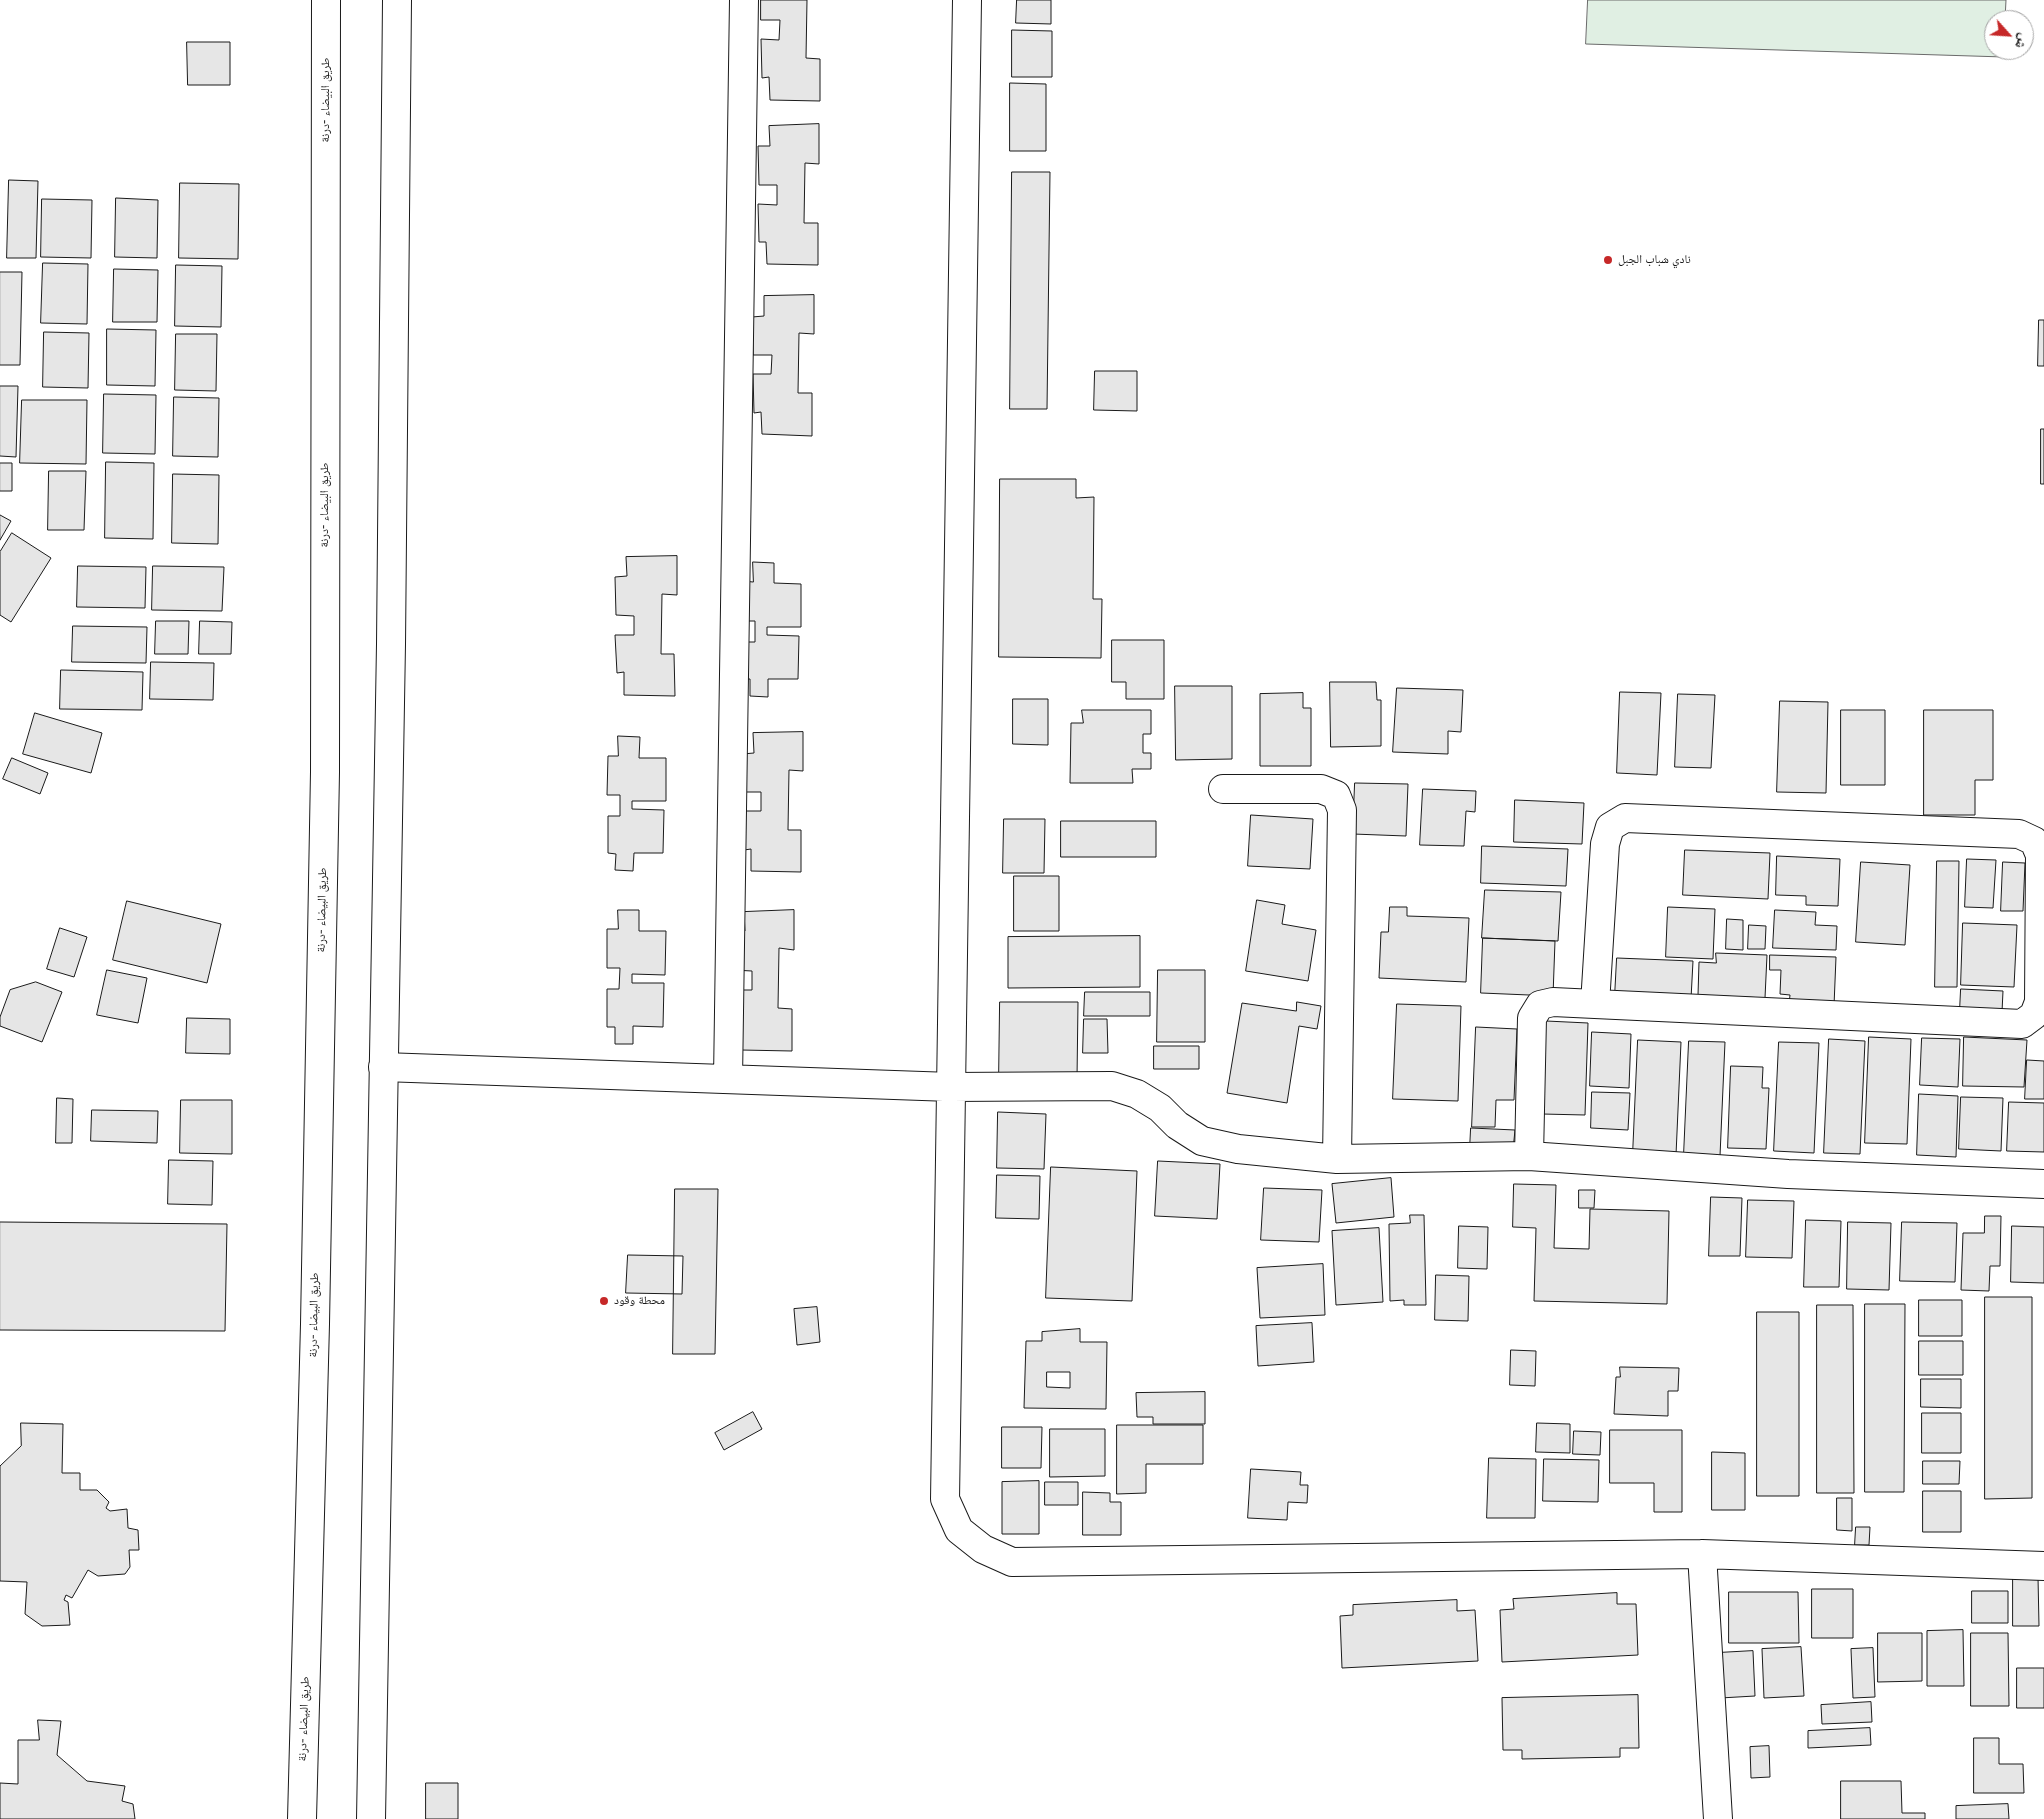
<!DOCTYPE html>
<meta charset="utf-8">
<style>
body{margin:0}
#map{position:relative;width:2044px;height:1819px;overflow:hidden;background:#fff;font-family:"Fira Sans","Noto Naskh Arabic",sans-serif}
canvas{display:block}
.north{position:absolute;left:1984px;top:10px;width:50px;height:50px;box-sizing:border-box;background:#fff;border:1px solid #a3a3a3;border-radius:50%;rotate:116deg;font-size:14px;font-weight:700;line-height:20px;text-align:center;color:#1a1a1a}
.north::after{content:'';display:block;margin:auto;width:18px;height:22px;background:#c62828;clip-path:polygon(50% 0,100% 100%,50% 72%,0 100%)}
</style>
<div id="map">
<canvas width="2044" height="1819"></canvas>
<div class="north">ش</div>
</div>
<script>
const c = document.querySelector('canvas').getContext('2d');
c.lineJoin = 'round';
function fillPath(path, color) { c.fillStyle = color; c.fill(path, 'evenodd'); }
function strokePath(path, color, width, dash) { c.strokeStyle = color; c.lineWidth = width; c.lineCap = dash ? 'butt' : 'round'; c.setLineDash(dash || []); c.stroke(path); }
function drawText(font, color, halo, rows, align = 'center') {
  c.font = font + ' "Fira Sans","Noto Naskh Arabic",sans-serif'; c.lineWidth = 4; c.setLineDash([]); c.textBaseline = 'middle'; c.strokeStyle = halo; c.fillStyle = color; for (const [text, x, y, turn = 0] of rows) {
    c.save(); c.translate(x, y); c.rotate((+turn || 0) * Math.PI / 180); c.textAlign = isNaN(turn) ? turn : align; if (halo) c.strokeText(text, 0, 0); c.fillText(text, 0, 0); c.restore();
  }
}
const green = new Path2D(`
 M 1588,0 L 2006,0 L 2005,20 L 1994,20 L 1994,50 L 2004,50 L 2004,57 L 1586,44 Z`);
fillPath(green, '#e0efe3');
strokePath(green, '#6a6a6a', 1);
const building = new Path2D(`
 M 761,0 L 807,0 L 806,58 L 820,59 L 820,101 L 770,100 L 769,77 L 762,78 L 761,39 L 779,40 L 780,20 L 761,20 Z
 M 1017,0 L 1051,0 L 1051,24 L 1016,23 Z
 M 1012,30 L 1052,31 L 1052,77 L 1012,77 Z
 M 187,42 L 230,42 L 230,85 L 188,85 Z
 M 1010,83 L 1046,84 L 1046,151 L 1010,151 Z
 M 819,124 L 819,164 L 805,163 L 804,223 L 818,223 L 818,265 L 767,264 L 766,242 L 759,242 L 758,204 L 777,205 L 777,185 L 759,185 L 758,146 L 770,146 L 769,126 Z
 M 1012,172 L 1050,172 L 1047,409 L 1010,409 Z
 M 9,180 L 38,181 L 36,258 L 7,258 Z
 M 180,183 L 239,184 L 238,259 L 179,258 Z
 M 116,198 L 158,200 L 157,258 L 115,257 Z
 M 42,199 L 92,200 L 91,258 L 41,257 Z
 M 43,263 L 88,264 L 87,324 L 41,323 Z
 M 176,265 L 222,266 L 221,327 L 175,326 Z
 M 114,269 L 158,270 L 157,322 L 113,322 Z
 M 0,272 L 22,272 L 20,365 L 0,365 Z
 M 814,295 L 814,334 L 799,333 L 798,393 L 812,393 L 812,436 L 762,434 L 761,412 L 754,413 L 753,374 L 771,374 L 772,355 L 753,355 L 752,317 L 764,316 L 764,296 Z
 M 2039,320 L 2044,320 L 2044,366 L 2038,366 Z
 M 107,329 L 156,330 L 155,386 L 107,385 Z
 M 44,332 L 89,333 L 88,388 L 43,387 Z
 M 176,334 L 217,334 L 216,391 L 175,390 Z
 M 1095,371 L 1137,371 L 1137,411 L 1094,410 Z
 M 0,386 L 18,386 L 16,457 L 0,456 Z
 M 104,394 L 156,395 L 155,454 L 103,453 Z
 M 174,397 L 219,398 L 218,457 L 173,456 Z
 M 22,400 L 87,400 L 86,464 L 20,463 Z
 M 2041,429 L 2044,429 L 2044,484 L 2041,484 Z
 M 106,462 L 154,463 L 153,539 L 105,538 Z
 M 0,463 L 12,463 L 12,491 L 0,491 Z
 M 49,471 L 86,471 L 84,530 L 48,530 Z
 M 173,474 L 219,475 L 218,544 L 172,543 Z
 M 1000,479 L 1076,479 L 1076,498 L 1094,497 L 1093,599 L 1102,599 L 1101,658 L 999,657 Z
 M 0,515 L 11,521 L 0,540 Z
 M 12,533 L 51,558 L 11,622 L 0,615 L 0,552 Z
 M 677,556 L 677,595 L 662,594 L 661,654 L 674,654 L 675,696 L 624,695 L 624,672 L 617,673 L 615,635 L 634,635 L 634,616 L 616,615 L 615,577 L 627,576 L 626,557 Z
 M 753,562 L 774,563 L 774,583 L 801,584 L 801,627 L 767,627 L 767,635 L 799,636 L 798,679 L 768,679 L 768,697 L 750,696 L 750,679 L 742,679 L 743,642 L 755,642 L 755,621 L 742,621 L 743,581 L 753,582 Z
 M 78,566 L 146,567 L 145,608 L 77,607 Z
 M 153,566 L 224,567 L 222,611 L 152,610 Z
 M 156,621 L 189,621 L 188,654 L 155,654 Z
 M 200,621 L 232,622 L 231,654 L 199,654 Z
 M 73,626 L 147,627 L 146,663 L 72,662 Z
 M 1112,640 L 1164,640 L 1164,699 L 1126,699 L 1126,682 L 1112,682 Z
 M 151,662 L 214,663 L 213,700 L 150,699 Z
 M 61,670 L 143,672 L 142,710 L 60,709 Z
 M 1330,682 L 1376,682 L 1377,700 L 1381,700 L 1381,746 L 1331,747 Z
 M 1175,686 L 1232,686 L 1232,759 L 1176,760 Z
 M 1397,688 L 1463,690 L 1461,732 L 1448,731 L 1448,754 L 1393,752 Z
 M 1620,692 L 1661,693 L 1657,775 L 1617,773 Z
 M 1303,693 L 1303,708 L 1311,708 L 1311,766 L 1260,766 L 1260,694 Z
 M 1678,694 L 1715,695 L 1711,768 L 1675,767 Z
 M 1013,699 L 1048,699 L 1048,745 L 1013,744 Z
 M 1780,701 L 1828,702 L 1826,793 L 1777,792 Z
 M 1082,710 L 1151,710 L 1151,734 L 1143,734 L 1143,753 L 1151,753 L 1151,769 L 1132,769 L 1133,783 L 1070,783 L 1071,723 L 1083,723 Z
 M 1841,710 L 1885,710 L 1885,785 L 1841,785 Z
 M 1924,710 L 1993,710 L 1993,780 L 1975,780 L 1975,815 L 1924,815 Z
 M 35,713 L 102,733 L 91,773 L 23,754 Z
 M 803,732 L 803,771 L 789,770 L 788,830 L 801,830 L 801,872 L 751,871 L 751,849 L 744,850 L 742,811 L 761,811 L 761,792 L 743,792 L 742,754 L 754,753 L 753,733 Z
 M 618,736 L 640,737 L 639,758 L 666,758 L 666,801 L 632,801 L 632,809 L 664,810 L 663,853 L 634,853 L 633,871 L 615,870 L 616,854 L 608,853 L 608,816 L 620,816 L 620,795 L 607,795 L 608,756 L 618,756 Z
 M 12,758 L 48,773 L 40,794 L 3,779 Z
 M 1355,783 L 1408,784 L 1406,836 L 1353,834 Z
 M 1423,789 L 1476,791 L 1475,812 L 1466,811 L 1464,846 L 1420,845 Z
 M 1515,800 L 1584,803 L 1582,844 L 1514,842 Z
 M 1251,815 L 1313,819 L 1310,869 L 1248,866 Z
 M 1004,819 L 1045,819 L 1044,873 L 1003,873 Z
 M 1061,821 L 1156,821 L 1156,857 L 1061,857 Z
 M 1482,846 L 1568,849 L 1566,886 L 1481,883 Z
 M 1685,850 L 1770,853 L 1768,899 L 1683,895 Z
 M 1777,856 L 1840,859 L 1838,906 L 1806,905 L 1806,896 L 1776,895 Z
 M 1967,859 L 1996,860 L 1993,908 L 1965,907 Z
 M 1937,861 L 1959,861 L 1957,987 L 1935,987 Z
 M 1861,862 L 1910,865 L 1905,945 L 1856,942 Z
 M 2003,862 L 2025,863 L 2023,911 L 2001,911 Z
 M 1014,876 L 1059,876 L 1059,931 L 1014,931 Z
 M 1485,890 L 1561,892 L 1558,941 L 1482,938 Z
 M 1257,900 L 1285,905 L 1282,924 L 1316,930 L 1308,981 L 1246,971 Z
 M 127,901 L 221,924 L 207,983 L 113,960 Z
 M 1390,907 L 1407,907 L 1407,916 L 1469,918 L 1466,982 L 1379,978 L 1381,932 L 1388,932 Z
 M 1668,907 L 1715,909 L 1713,959 L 1666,957 Z
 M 618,910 L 639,910 L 639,931 L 666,931 L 665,975 L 632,974 L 632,983 L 664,983 L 663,1027 L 633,1026 L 633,1044 L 615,1044 L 615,1027 L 607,1027 L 607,989 L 619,989 L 620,968 L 607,968 L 607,929 L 618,929 Z
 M 794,910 L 794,950 L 779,948 L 778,1008 L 792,1009 L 792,1051 L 741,1050 L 733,990 L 752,990 L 752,971 L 733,970 L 732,932 L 745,931 L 744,912 Z
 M 1775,910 L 1816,912 L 1815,925 L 1837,926 L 1836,950 L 1773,948 Z
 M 1727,919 L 1743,920 L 1743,950 L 1726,949 Z
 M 1963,923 L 2017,925 L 2014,987 L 1961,985 Z
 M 1749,925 L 1766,926 L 1765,949 L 1748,949 Z
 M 60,928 L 87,937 L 74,977 L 47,969 Z
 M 1140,936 L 1140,987 L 1008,988 L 1008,937 Z
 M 1483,938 L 1555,941 L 1553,996 L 1481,993 Z
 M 1716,953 L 1767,955 L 1765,998 L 1698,995 L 1699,962 L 1716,963 Z
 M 1770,955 L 1836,957 L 1834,1006 L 1789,1004 L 1790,995 L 1780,994 L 1781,970 L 1770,970 Z
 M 1617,958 L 1693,961 L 1691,999 L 1615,996 Z
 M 107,970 L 147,978 L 138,1023 L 97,1015 Z
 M 1158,970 L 1205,970 L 1205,1042 L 1157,1042 Z
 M 36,982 L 62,992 L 42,1042 L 0,1026 L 0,1017 L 10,990 Z
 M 1961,989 L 2003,991 L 2002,1012 L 1960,1010 Z
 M 1085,992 L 1150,992 L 1150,1016 L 1084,1016 Z
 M 1000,1002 L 1078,1002 L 1077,1079 L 999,1079 Z
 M 1297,1002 L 1321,1006 L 1317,1029 L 1299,1026 L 1287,1103 L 1227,1093 L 1242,1003 L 1296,1011 Z
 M 1397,1004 L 1461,1006 L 1458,1101 L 1393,1099 Z
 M 187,1018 L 230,1019 L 230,1054 L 186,1053 Z
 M 1084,1019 L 1107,1019 L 1108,1053 L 1083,1053 Z
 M 1546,1021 L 1588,1023 L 1585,1115 L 1542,1114 Z
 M 1476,1027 L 1517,1029 L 1514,1100 L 1496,1100 L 1495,1127 L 1472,1127 Z
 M 1592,1032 L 1631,1034 L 1629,1088 L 1590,1086 Z
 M 1869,1037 L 1911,1039 L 1907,1144 L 1865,1143 Z
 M 1964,1037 L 2027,1040 L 2024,1087 L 1963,1086 Z
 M 1922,1038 L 1960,1039 L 1958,1087 L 1920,1085 Z
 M 1829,1039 L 1865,1041 L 1860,1154 L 1824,1153 Z
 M 1638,1040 L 1681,1042 L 1676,1155 L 1633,1154 Z
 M 1689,1041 L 1725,1042 L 1720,1156 L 1684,1154 Z
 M 1779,1042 L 1819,1043 L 1814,1153 L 1774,1151 Z
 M 1154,1046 L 1199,1046 L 1199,1069 L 1154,1069 Z
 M 2027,1060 L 2044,1061 L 2044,1099 L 2025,1099 Z
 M 1731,1066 L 1763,1067 L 1762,1088 L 1769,1088 L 1766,1149 L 1728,1148 Z
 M 1592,1092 L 1630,1093 L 1628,1130 L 1591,1128 Z
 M 1919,1094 L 1958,1096 L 1956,1157 L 1917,1155 Z
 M 1961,1097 L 2003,1098 L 2001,1151 L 1959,1149 Z
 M 57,1098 L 73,1099 L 72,1143 L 56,1143 Z
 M 181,1100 L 232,1100 L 232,1154 L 180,1153 Z
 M 2009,1102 L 2044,1103 L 2044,1152 L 2007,1151 Z
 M 92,1110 L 158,1111 L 157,1143 L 91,1141 Z
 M 998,1112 L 1046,1114 L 1044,1169 L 997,1168 Z
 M 1471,1128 L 1515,1130 L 1513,1150 L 1470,1149 Z
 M 169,1160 L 213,1161 L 212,1205 L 168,1204 Z
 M 1158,1161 L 1220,1164 L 1217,1219 L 1155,1216 Z
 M 1051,1167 L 1137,1171 L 1132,1301 L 1046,1298 Z
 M 997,1175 L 1040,1176 L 1039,1219 L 996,1218 Z
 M 1391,1178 L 1394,1217 L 1336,1223 L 1332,1184 Z
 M 1514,1184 L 1556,1185 L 1554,1248 L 1589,1249 L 1590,1209 L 1669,1211 L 1667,1304 L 1534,1301 L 1536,1228 L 1513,1227 Z
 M 1264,1188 L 1322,1190 L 1319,1242 L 1261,1240 Z
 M 675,1189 L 718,1189 L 715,1354 L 673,1354 Z
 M 1579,1190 L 1595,1190 L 1594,1208 L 1579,1208 Z
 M 1711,1197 L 1742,1198 L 1740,1256 L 1709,1256 Z
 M 1748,1200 L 1794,1201 L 1792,1258 L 1746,1257 Z
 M 1410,1215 L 1424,1215 L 1426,1305 L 1404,1305 L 1404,1300 L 1390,1301 L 1389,1224 L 1410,1223 Z
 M 1985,1216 L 2001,1216 L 2000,1266 L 1990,1266 L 1989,1291 L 1961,1290 L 1963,1233 L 1984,1233 Z
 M 1806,1220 L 1841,1221 L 1839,1287 L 1804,1287 Z
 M 0,1222 L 227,1224 L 225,1331 L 0,1330 Z
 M 1848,1222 L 1891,1223 L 1889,1290 L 1847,1289 Z
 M 1902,1222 L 1957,1223 L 1955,1282 L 1900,1281 Z
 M 1459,1226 L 1488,1227 L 1487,1269 L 1458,1268 Z
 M 2012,1226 L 2044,1227 L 2044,1283 L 2011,1282 Z
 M 1379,1228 L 1383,1302 L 1336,1305 L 1332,1231 Z
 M 628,1255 L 683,1256 L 682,1294 L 626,1293 Z
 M 1323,1264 L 1325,1315 L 1260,1318 L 1257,1268 Z
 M 1436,1275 L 1469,1276 L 1468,1321 L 1435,1320 Z
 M 1985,1297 L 2032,1297 L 2032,1498 L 1985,1499 Z
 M 1919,1300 L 1962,1300 L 1962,1336 L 1919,1336 Z
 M 1865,1304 L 1905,1304 L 1904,1492 L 1865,1492 Z
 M 1817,1305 L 1853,1305 L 1854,1493 L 1817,1493 Z
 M 817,1307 L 820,1342 L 797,1345 L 794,1309 Z
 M 1757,1312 L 1799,1312 L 1799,1496 L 1757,1496 Z
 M 1312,1323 L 1314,1362 L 1258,1366 L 1256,1326 Z
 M 1080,1329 L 1080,1342 L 1107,1342 L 1106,1409 L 1024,1408 L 1026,1341 L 1042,1341 L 1042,1332 ZM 1047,1372 L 1070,1372 L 1070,1388 L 1047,1387 Z
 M 1919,1341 L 1963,1341 L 1963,1375 L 1919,1375 Z
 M 1511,1350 L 1536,1351 L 1535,1386 L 1510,1385 Z
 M 1620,1367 L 1679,1368 L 1678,1391 L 1668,1391 L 1668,1416 L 1614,1414 L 1616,1377 L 1620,1377 Z
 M 1921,1379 L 1961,1379 L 1961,1408 L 1921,1407 Z
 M 1205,1392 L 1205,1424 L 1153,1424 L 1153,1417 L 1137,1417 L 1136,1393 Z
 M 753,1412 L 762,1429 L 724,1450 L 715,1433 Z
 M 1922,1413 L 1961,1413 L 1961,1453 L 1922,1453 Z
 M 21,1423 L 63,1424 L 62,1473 L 80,1473 L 80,1490 L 97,1490 L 109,1502 L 106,1508 L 110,1511 L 127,1509 L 128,1528 L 138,1530 L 139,1550 L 129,1550 L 130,1567 L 125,1574 L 98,1576 L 88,1570 L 72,1598 L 66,1595 L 64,1600 L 68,1602 L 70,1625 L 42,1626 L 25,1614 L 27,1582 L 0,1581 L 0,1466 L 21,1446 Z
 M 1537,1423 L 1570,1424 L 1570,1453 L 1536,1452 Z
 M 1117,1425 L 1203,1425 L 1203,1464 L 1146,1464 L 1146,1493 L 1117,1494 Z
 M 1002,1427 L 1042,1427 L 1041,1468 L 1002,1468 Z
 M 1050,1429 L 1105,1429 L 1105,1476 L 1050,1477 Z
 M 1610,1430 L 1682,1430 L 1682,1512 L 1654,1512 L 1654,1483 L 1610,1483 Z
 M 1574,1431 L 1601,1432 L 1600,1455 L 1573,1454 Z
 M 1712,1452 L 1745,1453 L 1745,1510 L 1712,1510 Z
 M 1489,1458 L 1536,1459 L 1535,1518 L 1487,1518 Z
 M 1544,1459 L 1599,1460 L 1598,1502 L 1543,1501 Z
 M 1923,1461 L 1960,1461 L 1959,1484 L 1923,1484 Z
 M 1251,1469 L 1301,1472 L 1300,1485 L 1308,1485 L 1307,1503 L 1288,1502 L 1287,1520 L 1248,1518 Z
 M 1039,1481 L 1039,1534 L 1002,1534 L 1002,1482 Z
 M 1045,1482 L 1078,1482 L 1078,1505 L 1045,1505 Z
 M 1923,1491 L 1961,1491 L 1961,1532 L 1923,1532 Z
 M 1083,1492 L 1110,1493 L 1110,1502 L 1121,1502 L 1121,1535 L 1083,1535 Z
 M 1837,1498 L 1852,1498 L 1852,1531 L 1837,1530 Z
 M 1856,1527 L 1870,1527 L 1869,1545 L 1855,1545 Z
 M 2013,1577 L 2038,1577 L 2039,1626 L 2013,1626 Z
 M 1812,1589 L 1853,1589 L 1853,1638 L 1812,1638 Z
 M 1972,1591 L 2008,1591 L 2008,1623 L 1972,1623 Z
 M 1729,1592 L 1798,1592 L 1799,1643 L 1729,1643 Z
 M 1617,1593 L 1617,1604 L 1636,1604 L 1638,1655 L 1502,1662 L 1500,1610 L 1514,1609 L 1513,1599 Z
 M 1457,1600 L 1457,1611 L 1475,1610 L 1478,1661 L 1342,1668 L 1340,1616 L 1353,1615 L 1353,1605 Z
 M 1963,1630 L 1964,1686 L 1927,1686 L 1927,1631 Z
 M 1878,1633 L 1922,1633 L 1922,1681 L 1878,1682 Z
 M 1971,1633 L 2008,1633 L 2009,1706 L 1971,1706 Z
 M 1801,1647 L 1804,1696 L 1764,1698 L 1762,1649 Z
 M 1873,1648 L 1875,1697 L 1853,1698 L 1851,1649 Z
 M 1753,1651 L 1755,1696 L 1720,1698 L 1717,1653 Z
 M 2017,1668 L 2044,1668 L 2044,1708 L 2017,1708 Z
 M 1638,1695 L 1639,1748 L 1620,1748 L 1620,1757 L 1522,1759 L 1522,1750 L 1503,1750 L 1502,1698 Z
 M 1871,1702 L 1872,1722 L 1822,1724 L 1821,1705 Z
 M 38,1720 L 61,1721 L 57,1755 L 87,1781 L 125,1786 L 122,1801 L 133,1804 L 135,1819 L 0,1819 L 0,1783 L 18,1784 L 18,1740 L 39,1740 Z
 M 1870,1728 L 1871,1745 L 1808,1748 L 1808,1731 Z
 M 1974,1738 L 1999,1738 L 1999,1764 L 2023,1764 L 2024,1793 L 1974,1793 Z
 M 1769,1746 L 1770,1777 L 1751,1778 L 1750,1747 Z
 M 1841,1781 L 1901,1781 L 1902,1813 L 1925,1813 L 1925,1819 L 1841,1819 Z
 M 426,1783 L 458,1783 L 458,1819 L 426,1819 Z
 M 2008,1804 L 2009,1819 L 1956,1819 L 1956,1806 Z`);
fillPath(building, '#e6e6e6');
strokePath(building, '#1a1a1a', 1);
const street = new Path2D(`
 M 967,0 L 945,1499 L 959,1530 L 983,1549 L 1012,1562 L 1702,1554 L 2044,1566
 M 1223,789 L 1321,789 L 1336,795 L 1342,810 L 1337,1159
 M 383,1067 L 951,1087 L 1112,1086 L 1137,1094 L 1160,1108 L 1177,1125 L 1202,1141 L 1238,1149 L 1337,1159 L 1529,1156 L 1788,1174 L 2044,1184
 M 728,1079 L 744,0
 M 1529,1156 L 1532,1018 L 1540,1005 L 1553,1002 L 1595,1004 L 2022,1024 L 2034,1015 L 2039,1002 L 2040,855 L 2034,841 L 2019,834 L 1625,818 L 1610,827 L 1605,844 L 1595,1004
 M 1702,1554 L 1718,1819`);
const highway = new Path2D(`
 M 302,1819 L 315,1324 L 325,772 L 326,0
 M 371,1819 L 391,644 L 397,0`);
strokePath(street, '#1a1a1a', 30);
strokePath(highway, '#1a1a1a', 30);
strokePath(street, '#fff', 28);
strokePath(highway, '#fff', 28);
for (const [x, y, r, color] of [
 [1608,260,5,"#c62828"],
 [604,1301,5,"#c62828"]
]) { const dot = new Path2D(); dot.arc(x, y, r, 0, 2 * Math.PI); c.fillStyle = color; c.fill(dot); strokePath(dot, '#fff', 2); }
drawText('12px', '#1a1a1a', '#fff', [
 ["طريق البيضاء -درنة",326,100,-90],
 ["طريق البيضاء -درنة",325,505,-90],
 ["طريق البيضاء -درنة",322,910,-89],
 ["طريق البيضاء -درنة",314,1315,-89],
 ["طريق البيضاء -درنة",304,1719,-88]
]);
drawText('12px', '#1a1a1a', '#fff', [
 ["نادي شباب الجبل",1618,260],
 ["محطة وقود",614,1301]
], 'left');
</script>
